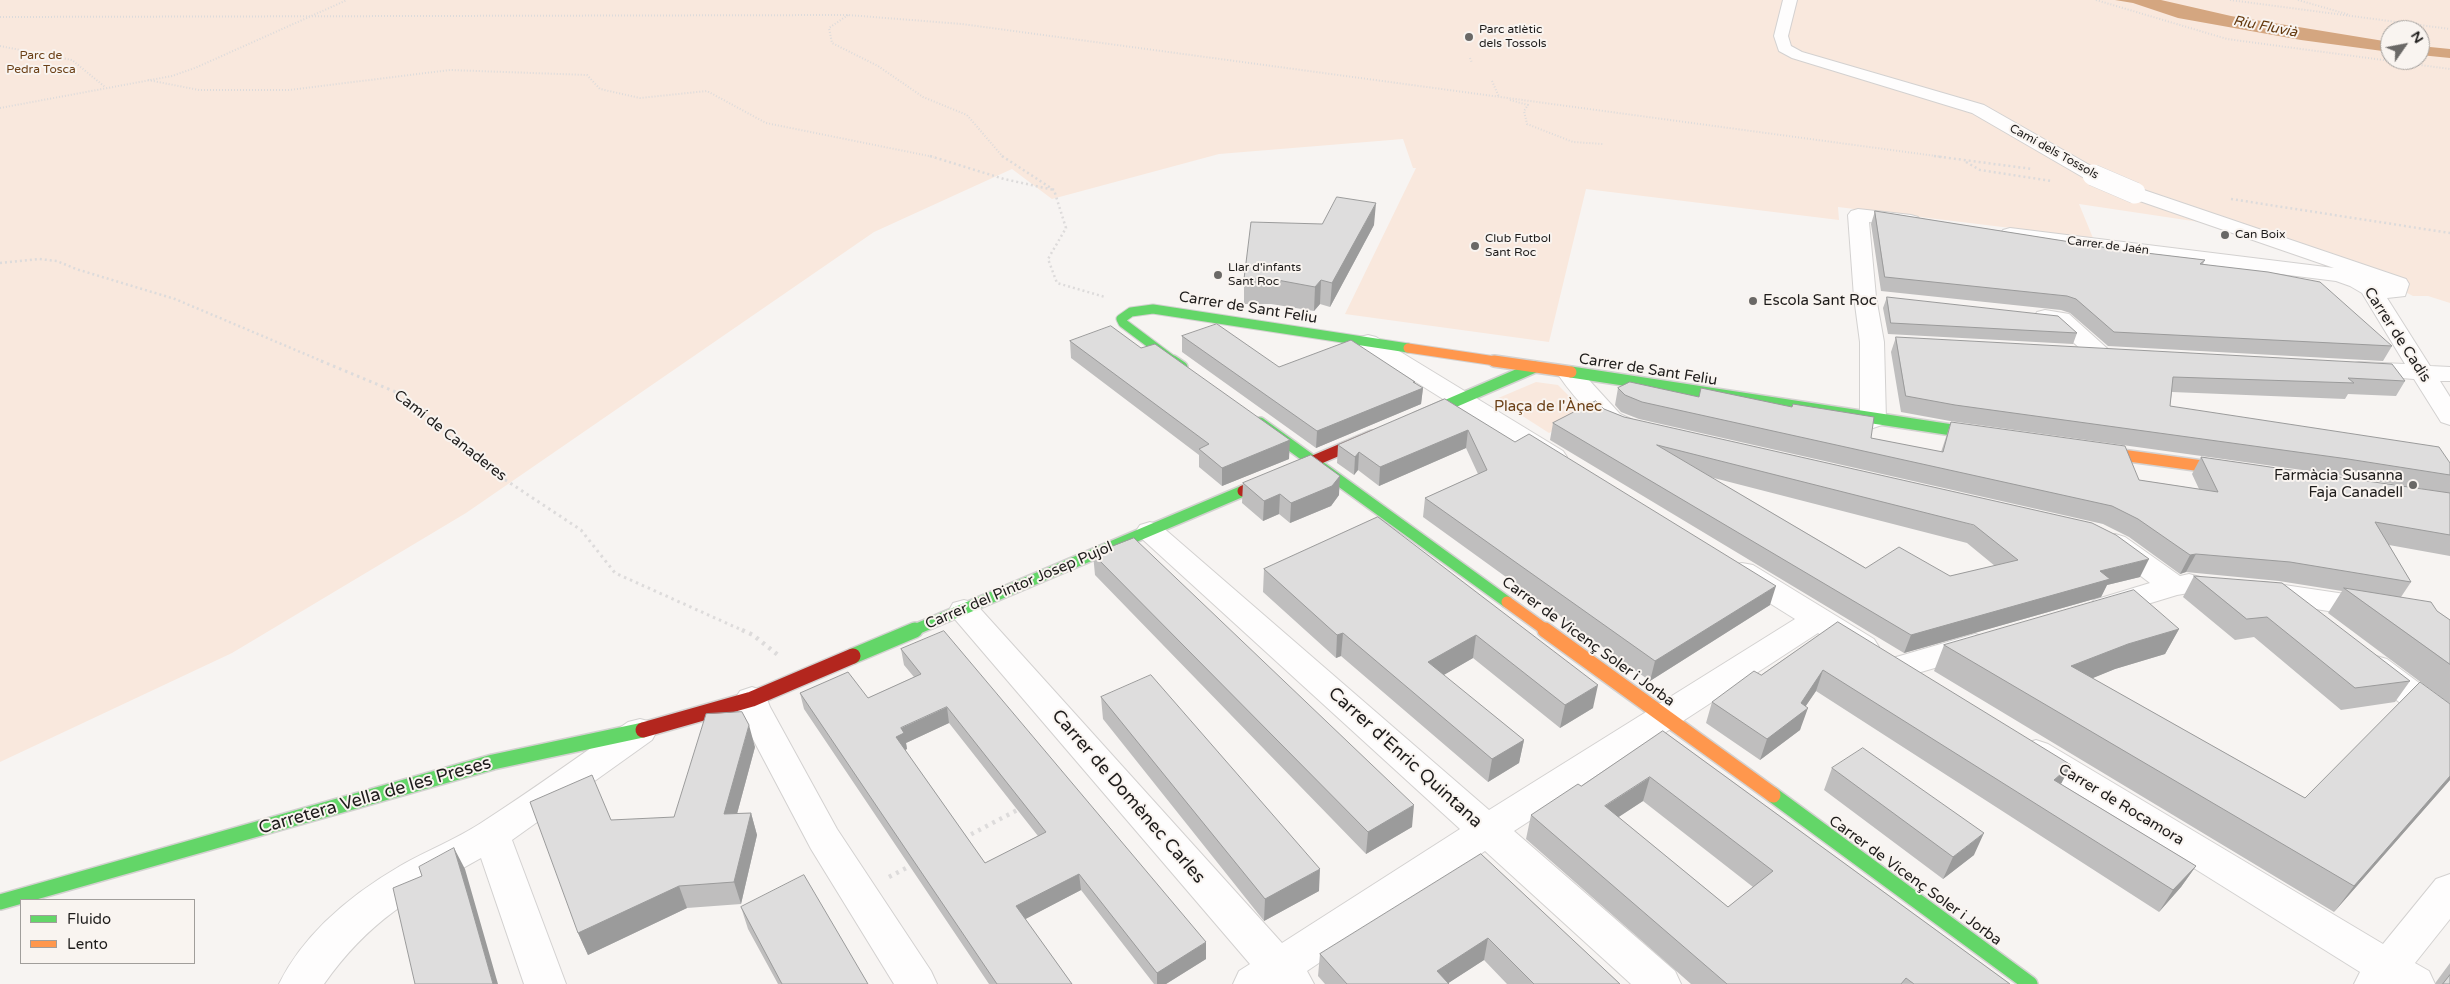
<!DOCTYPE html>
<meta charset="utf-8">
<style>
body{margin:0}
#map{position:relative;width:2450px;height:984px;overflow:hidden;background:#f7f4f2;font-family:"Varela Round",sans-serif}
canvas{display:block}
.legend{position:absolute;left:20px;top:899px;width:175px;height:65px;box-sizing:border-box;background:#f9f4f0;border:1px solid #a19e9b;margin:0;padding:6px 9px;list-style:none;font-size:15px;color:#1e1c1b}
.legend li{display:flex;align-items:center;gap:10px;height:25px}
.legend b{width:25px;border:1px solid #a19e9b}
.north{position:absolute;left:2380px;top:20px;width:50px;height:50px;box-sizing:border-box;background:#f9f4f0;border:1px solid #a19e9b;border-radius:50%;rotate:57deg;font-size:14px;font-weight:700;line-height:20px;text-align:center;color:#1e1c1b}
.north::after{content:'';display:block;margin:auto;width:18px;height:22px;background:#6a6866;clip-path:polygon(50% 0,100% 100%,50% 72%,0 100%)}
</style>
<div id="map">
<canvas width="2450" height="984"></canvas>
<ul class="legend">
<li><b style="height:6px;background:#63d668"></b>Fluido</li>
<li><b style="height:6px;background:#ff974d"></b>Lento</li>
</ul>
<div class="north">N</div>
</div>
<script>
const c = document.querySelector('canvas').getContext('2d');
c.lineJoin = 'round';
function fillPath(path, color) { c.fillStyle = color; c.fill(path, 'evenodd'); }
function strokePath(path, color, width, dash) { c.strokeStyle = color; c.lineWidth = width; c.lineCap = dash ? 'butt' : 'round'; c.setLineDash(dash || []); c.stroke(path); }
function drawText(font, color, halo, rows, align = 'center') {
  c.font = font + ' "Varela Round",sans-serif'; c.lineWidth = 4; c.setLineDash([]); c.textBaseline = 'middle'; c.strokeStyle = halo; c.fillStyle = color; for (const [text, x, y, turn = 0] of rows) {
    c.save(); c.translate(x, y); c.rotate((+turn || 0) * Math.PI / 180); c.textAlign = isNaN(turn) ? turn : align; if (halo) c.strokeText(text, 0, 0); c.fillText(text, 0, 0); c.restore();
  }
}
fillPath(new Path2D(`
 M 0,0 L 2450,0 L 2450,303 L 2428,296 L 2413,296 L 2388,283 L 2206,223 L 2079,204 L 2093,238 L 1838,207 L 1839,220 L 1586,189 L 1549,342 L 1345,314 L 1416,168 L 1413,168 L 1403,139 L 1219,154 L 1052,199 L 1012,169 L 874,232 L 466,513 L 232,653 L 0,762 ZM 2390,30 L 2420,30 L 2420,60 L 2390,60 Z
 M 1536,382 L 1558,385 L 1587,414 L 1549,433 L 1496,399 Z`), '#f9e8dd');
fillPath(new Path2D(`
 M 2115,0 L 2161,0 L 2231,16 L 2390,42 L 2390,52 L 2301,40 L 2178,18 L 2133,3 Z
 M 2420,46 L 2450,49 L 2450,58 L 2420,55 Z`), '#d4a680');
const street = new Path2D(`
 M 1783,0 L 1797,0 L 1788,36 L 1791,46 L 1802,52 L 1984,105 L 2100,171 L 2102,175 L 2100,179 L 2086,179 L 1972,113 L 1792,58 L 1779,51 L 1774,36 Z
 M 2135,187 L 2406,279 L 2409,284 L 2405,296 L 2387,298 L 2430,366 L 2450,367 L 2450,381 L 2440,381 L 2450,397 L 2450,425 L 2441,422 L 2414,379 L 2350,374 L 2347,369 L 2350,364 L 2359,362 L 2405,364 L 2362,293 L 2350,286 L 2336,281 L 2010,240 L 2003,238 L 2000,234 L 2003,230 L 2010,228 L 2334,268 L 2128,197 L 2125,193 L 2128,189 Z
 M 1858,209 L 1911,215 L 1918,217 L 1921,221 L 1918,225 L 1911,227 L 1869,222 L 1876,297 L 1884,342 L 1886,420 L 1882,425 L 1873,428 L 1864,425 L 1860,420 L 1860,342 L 1854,297 L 1848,215 L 1851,211 Z
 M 2045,310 L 2069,314 L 2110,351 L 2114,356 L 2110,361 L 2102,363 L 2094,361 L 2054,325 L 2037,322 L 2034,317 L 2037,312 Z
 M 1368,335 L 1376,337 L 1563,451 L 1567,457 L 1563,463 L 1554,465 L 1545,463 L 1360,347 L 1356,342 L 1360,337 Z
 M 1569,366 L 1578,368 L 1620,414 L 1633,420 L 1637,425 L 1633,430 C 1605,437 1572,395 1557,373 L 1560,368 Z
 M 1150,522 L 1160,525 L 1489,810 L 1795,619 L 1731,579 L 1727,572 L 1731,565 L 1742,563 L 1753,565 L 1874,639 L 1879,647 L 1874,655 C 1853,661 1836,645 1818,633 L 1514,831 L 1675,971 L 1681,984 L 1631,984 L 1485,851 L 1307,971 L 1314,984 L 1233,984 L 1239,971 L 1250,964 L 953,617 L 949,610 L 953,603 L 964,600 L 975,603 L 1282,943 L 1460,829 L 1140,537 L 1136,531 L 1140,525 Z
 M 2115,534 L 2125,537 L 2180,576 L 2189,574 L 2200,577 L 2204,584 L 2200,591 L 2177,595 L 2105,617 L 2094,614 L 2090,607 L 2094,600 L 2150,583 L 2105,549 L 2101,543 L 2105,537 Z
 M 2264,582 L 2372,598 L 2383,601 L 2387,608 L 2383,615 L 2372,618 L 2253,599 L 2249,592 L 2253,585 Z
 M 1975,634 L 1986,637 L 1991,645 L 1986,653 L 1897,679 L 1886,676 L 1881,668 L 1886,660 Z
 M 2376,656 L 2387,659 L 2450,706 L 2450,736 L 2438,733 L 2365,675 L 2360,667 L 2365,659 Z
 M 752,687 L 764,691 L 770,707 L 837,829 L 931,971 L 937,984 L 894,984 L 811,849 L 736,707 L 735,699 L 740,691 Z
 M 640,719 L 652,722 L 657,731 L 652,740 L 512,840 L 566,984 L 524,984 L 481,858 C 415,895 369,920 324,984 L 279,984 C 304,933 352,894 400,866 C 426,851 455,840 481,823 C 531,791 579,756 628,722 Z
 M 2036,740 L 2048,744 L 2383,944 L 2436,879 L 2450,874 L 2450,919 L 2415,963 L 2429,971 L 2435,984 L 2354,984 L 2360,972 L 2024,762 L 2019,753 L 2024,744 Z`);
const fastFar2 = new Path2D(`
 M 1175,362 L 1123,323 L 1121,319 L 1131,312 L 1153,309 L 1408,348`);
const fastFar1 = new Path2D(`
 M 1173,361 L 1182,367
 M 1571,372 L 1985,435
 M 1417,418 L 1535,367
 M 1260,423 L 1507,602
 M 912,631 L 1243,491`);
const fast = new Path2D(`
 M 853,656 L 915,630
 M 1773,795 L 2030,984
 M 0,902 L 493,762 L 643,730`);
const slowFar2 = new Path2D(`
 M 1408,348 L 1502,362`);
const slowFar1 = new Path2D(`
 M 1494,361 L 1571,372
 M 2092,451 L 2232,470
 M 1507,602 L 1547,631`);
const slow = new Path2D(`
 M 1545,630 L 1773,795`);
const jamFar1 = new Path2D(`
 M 1243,491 L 1372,436`);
const jam = new Path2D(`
 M 643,730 L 752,699 L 853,656`);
strokePath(street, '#d3d1d0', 2);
strokePath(fastFar2, '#d3d1d0', 11);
strokePath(fastFar1, '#d3d1d0', 14);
strokePath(fast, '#d3d1d0', 18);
strokePath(slowFar2, '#d3d1d0', 11);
strokePath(slowFar1, '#d3d1d0', 14);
strokePath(slow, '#d3d1d0', 18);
strokePath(jamFar1, '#d3d1d0', 14);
strokePath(jam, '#d3d1d0', 18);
strokePath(new Path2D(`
 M 2096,0 L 2227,39 L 2450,69
 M 2230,0 L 2450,29
 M 2298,0 L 2350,15
 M 848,15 L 829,28 L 832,43 L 878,66 L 923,97 L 967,115 L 1003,157
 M 0,17 L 848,15 L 962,24 L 1943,157
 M 0,46 L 72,60 L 105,87
 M 1470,58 L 1472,63
 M 148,80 L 199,90 L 289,90 L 450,70 L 587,75 L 600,89 L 640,98 L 707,91 L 766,123 L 934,157
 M 1492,81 L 1499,97
 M 1510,100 L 1528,105 L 1524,111 L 1527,124 L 1573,142 L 1603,144
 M 0,108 L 172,76 L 195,68 L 347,0`), '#dddbdb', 2, [1, 2]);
strokePath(new Path2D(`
 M 930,156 L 1004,179 L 1054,190
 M 1002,156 L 1054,190 L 1066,228 L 1048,259 L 1057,283 L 1105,297
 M 1934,156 L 2032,169
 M 1966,162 L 1980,170 L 2052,181
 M 2231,199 L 2450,233
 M 0,263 L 39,259 L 57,261 L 76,269 L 175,299 L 324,362`), '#dddbdb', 2.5, [2, 3]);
strokePath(new Path2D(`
 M 321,361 L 396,392 L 486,467 L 581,530 L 615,573 L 744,631`), '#dddbdb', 3, [2.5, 4]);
strokePath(new Path2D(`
 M 742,630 L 753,635 L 778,655
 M 964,838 L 1021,808
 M 889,877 L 912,865`), '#dddbdb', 4.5, [3, 5]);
fillPath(street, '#fefdfd');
strokePath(fastFar2, '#63d668', 9);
strokePath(fastFar1, '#63d668', 11);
strokePath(fast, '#63d668', 15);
strokePath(slowFar2, '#ff974d', 9);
strokePath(slowFar1, '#ff974d', 11);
strokePath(slow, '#ff974d', 15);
strokePath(jamFar1, '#b3261e', 11);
strokePath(jam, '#b3261e', 15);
const streetBridge = new Path2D(`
 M 2093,175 L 2135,193`);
strokePath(streetBridge, '#d3d1d0', 22, []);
strokePath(streetBridge, '#fefdfd', 21);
fillPath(new Path2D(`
 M 1875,211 L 2121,250 L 2205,260 L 2203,264 L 2392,346 L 2383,361 L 2108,346 L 2070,313 L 2061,310 L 1881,291 L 1871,224 Z
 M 1374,225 L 1330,307 L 1320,304 L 1314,311 L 1271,304 L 1244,304 L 1244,279 Z
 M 1887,297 L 2077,333 L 2073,344 L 1888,334 L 1883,308 Z
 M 1182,336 L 1279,367 L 1415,384 L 1423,388 L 1421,404 L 1316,448 L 1182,352 Z
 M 1896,337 L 2405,381 L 2396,396 L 2348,394 L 2345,399 L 2172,392 L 2170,406 L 2450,463 L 2450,556 L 2389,545 L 2411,582 L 2401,597 L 2437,611 L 2450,620 L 2450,704 L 2328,613 L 2342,591 L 2279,581 L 2186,572 L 2180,574 L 2129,537 L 2103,524 L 1639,419 L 1621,412 L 1615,405 L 1618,388 L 1792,407 L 1793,404 L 1871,438 L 1941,452 L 1951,422 L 2139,480 L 2199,489 L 2192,474 L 2201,457 L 2441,492 L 2338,475 L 1950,421 L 1901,412 L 1891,352 Z
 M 1070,341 L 1289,459 L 1222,486 L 1199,467 L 1199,455 L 1071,358 Z
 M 1445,399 L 1770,605 L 1650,681 L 1423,517 L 1425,498 L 1478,474 L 1466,448 L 1379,486 L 1358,470 L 1354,475 L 1337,463 L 1338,445 Z
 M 1604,409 L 1624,417 L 2140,577 L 2107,585 L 2101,597 L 1904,653 L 1550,440 L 1553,423 ZM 1710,477 L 1967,543 L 1995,566 L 1950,576 L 1866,568 Z
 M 1243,483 L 1339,495 L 1331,506 L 1290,523 L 1279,514 L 1263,521 L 1242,503 Z
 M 1378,517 L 1593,708 L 1560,728 L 1473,658 L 1443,675 L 1524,740 L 1519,763 L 1488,782 L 1341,656 L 1336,658 L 1263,592 L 1264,569 Z
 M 1093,554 L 1412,827 L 1366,854 L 1095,575 Z
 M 2194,576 L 2410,681 L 2395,702 L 2341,710 L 2254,637 L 2235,640 L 2183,597 Z
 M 1838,622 L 2061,784 L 2196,866 L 2181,887 L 2159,912 L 1816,691 L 1805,707 L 1800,730 L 1760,760 L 1706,723 L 1712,702 L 1761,675 Z
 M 2179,629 L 2165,654 L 2115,669 L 2092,678 L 2305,798 L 2450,780 L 2334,912 L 1934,671 L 1944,645 Z
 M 901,649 L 1206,959 L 1166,984 L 1154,984 L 1081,890 L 1025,919 L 1072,984 L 989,984 L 804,709 L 800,693 L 868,698 L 914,677 L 904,665 ZM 949,723 L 1038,836 L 985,863 L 905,750 L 907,749 L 906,743 Z
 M 1101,697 L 1319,891 L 1264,921 L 1103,719 Z
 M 1663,731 L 2010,984 L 1691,984 L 1526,839 L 1531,815 L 1581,786 ZM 1643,801 L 1753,887 L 1728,907 L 1618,817 Z
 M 755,747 L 737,814 L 751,813 L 757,835 L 741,904 L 687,908 L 588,955 L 578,933 L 674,817 Z
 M 1832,768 L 1974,855 L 1943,879 L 1824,790 Z
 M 1481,854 L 1620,984 L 1507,984 L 1484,960 L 1448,983 L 1449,984 L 1325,984 L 1318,976 L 1320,954 Z
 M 741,907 L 868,984 L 778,984 L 748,929 Z
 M 2450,963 L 2450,984 L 2435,984 L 2436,982 Z`), '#bfbebe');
fillPath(new Path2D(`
 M 1376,203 L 1374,225 L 1330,307 L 1332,283 Z
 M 1321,280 L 1320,304 L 1314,311 L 1315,287 Z
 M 1413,382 L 1415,382 L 1414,391 L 1423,388 L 1421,404 L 1316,448 L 1317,431 Z
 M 1468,430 L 1466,448 L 1379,486 L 1380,467 Z
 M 1290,440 L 1289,459 L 1222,486 L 1222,468 Z
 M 1359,452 L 1358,470 L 1354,475 L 1355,457 Z
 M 1340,476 L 1339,495 L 1331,506 L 1290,523 L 1291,503 Z
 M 1280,494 L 1279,514 L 1263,521 L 1264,501 Z
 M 2196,554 L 2186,572 L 2180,574 L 2190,555 Z
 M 2149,559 L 2140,577 L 2107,585 L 2101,597 L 1904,653 L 1911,635 L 2100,571 Z
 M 1776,586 L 1770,605 L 1650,681 L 1655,661 Z
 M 2179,629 L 2165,654 L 2115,669 L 2059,692 L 2071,666 L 2128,644 Z
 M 1343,633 L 1341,656 L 1336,658 L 1337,635 Z
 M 1476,635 L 1473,658 L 1425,686 L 1428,662 Z
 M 1823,670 L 1816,691 L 1801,713 L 1808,708 L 1800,730 L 1760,760 L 1767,739 L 1801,703 Z
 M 1598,685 L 1593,708 L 1560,728 L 1565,705 Z
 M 947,707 L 949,723 L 906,743 L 907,749 L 899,753 L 896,737 L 901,728 Z
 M 749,725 L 755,747 L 731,836 L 724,814 Z
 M 1524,740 L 1519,763 L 1488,782 L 1492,759 Z
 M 2071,765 L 2060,786 L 2054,780 Z
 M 2450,776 L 2450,780 L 2334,912 L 2354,886 Z
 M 1650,777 L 1643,801 L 1599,830 L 1605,806 Z
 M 1414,805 L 1412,827 L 1366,854 L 1368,832 Z
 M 751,813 L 757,835 L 741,904 L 734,882 Z
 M 1984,833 L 1974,855 L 1943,879 L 1953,857 Z
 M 454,848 L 465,869 L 498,984 L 493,984 Z
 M 2196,866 L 2181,887 L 2159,912 L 2173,890 Z
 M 1320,869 L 1319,891 L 1264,921 L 1265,899 Z
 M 1079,874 L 1081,890 L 1018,923 L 1016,906 Z
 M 679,886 L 687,908 L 588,955 L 578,933 Z
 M 1488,938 L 1484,960 L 1447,984 L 1437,971 Z
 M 1206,942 L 1206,959 L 1166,984 L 1157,984 L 1157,973 Z`), '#9b9b9b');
const building = new Path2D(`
 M 1337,197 L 1376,203 L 1332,283 L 1321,280 L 1315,287 L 1272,279 L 1244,279 L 1251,222 L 1322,224 Z
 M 1875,211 L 2121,250 L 2205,260 L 2200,264 L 2268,272 L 2320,282 L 2392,346 L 2114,332 L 2076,299 L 2067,296 L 1885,277 Z
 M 1887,297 L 2058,316 L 2077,333 L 1891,323 Z
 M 1217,324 L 1279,367 L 1351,340 L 1415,382 L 1413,382 L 1423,388 L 1317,431 L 1182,336 Z
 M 1111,326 L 1141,348 L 1155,344 L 1290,440 L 1222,468 L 1199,449 L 1209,444 L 1070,341 Z
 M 1896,337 L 2392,364 L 2405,381 L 2348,378 L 2354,383 L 2173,377 L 2170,406 L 2439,447 L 2450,463 L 2450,475 L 2348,459 L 1955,405 L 1906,396 Z
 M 1630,382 L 1699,397 L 1701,388 L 1792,407 L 1793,404 L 1874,417 L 1871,438 L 1943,452 L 1951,422 L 2125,446 L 2139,480 L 2218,492 L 2201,457 L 2450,493 L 2450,535 L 2375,522 L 2411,582 L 2290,562 L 2196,554 L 2190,555 L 2138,519 L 2112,506 L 1642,402 L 1625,395 L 1618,388 Z
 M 1445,399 L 1515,442 L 1529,434 L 1776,586 L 1655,661 L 1425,498 L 1487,470 L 1468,430 L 1380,467 L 1359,452 L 1355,457 L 1338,445 Z
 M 1596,401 L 1604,409 L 1624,417 L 2092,523 L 2116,535 L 2149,559 L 2100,571 L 2110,579 L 1911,635 L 1553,423 ZM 1657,445 L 1974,525 L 2018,560 L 1950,576 L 1899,547 L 1866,568 Z
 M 1311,455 L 1340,476 L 1332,486 L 1291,503 L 1280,494 L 1264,501 L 1243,483 Z
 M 1378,517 L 1598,685 L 1565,705 L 1476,635 L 1428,662 L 1524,740 L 1492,759 L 1343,633 L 1337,635 L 1264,569 Z
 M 1134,538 L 1414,805 L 1368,832 L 1093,554 Z
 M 2194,576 L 2282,583 L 2410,681 L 2355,688 L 2267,617 L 2247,619 Z
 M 2344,588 L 2431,602 L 2437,611 L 2450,620 L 2450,664 Z
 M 2134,590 L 2179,629 L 2128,644 L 2071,666 L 2305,798 L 2420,682 L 2450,704 L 2450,776 L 2354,886 L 1944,645 Z
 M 1838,622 L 2071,765 L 2054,780 L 2196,866 L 2173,890 L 1823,670 L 1801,703 L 1808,708 L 1767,739 L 1712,702 L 1754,671 L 1761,675 Z
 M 944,631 L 1206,942 L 1157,973 L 1079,874 L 1016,906 L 1072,984 L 997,984 L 800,693 L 848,672 L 868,698 L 921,674 L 901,649 ZM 947,707 L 1046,832 L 985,863 L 896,737 L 904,733 L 901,728 Z
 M 1151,675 L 1320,869 L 1265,899 L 1101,697 Z
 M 742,712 L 749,725 L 724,814 L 751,813 L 734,882 L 679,886 L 578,933 L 530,802 L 592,775 L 611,820 L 674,817 L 706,714 Z
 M 1663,731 L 2010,984 L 1914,984 L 1906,978 L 1901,984 L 1727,984 L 1531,815 L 1578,784 L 1581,786 ZM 1650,777 L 1773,871 L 1728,907 L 1605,806 Z
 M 1863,748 L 1984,833 L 1953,857 L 1832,768 Z
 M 454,848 L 469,899 L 493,984 L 415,984 L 393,888 L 422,876 L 419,867 Z
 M 1481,854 L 1620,984 L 1534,984 L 1488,938 L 1437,971 L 1449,984 L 1347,984 L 1320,954 Z
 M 804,875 L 868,984 L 782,984 L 741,907 Z
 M 2450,975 L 2450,984 L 2443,984 Z`);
fillPath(building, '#dedddd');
strokePath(building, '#9b9b9b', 1);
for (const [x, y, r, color] of [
 [1469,37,5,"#6a6866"],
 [2225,235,5,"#6a6866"],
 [1475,246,5,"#6a6866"],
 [1218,275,5,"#6a6866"],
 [1753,301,5,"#6a6866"],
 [2413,485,5,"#6a6866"]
]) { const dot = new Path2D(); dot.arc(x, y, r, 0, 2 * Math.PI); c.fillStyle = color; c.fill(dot); strokePath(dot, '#f9f4f0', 2); }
drawText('12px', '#1e1c1b', '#f9f4f0', [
 ["Parc atlètic",1479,30],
 ["dels Tossols",1479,44],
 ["Can Boix",2235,235],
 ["Club Futbol",1485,239],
 ["Sant Roc",1485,253],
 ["Llar d'infants",1228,268],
 ["Sant Roc",1228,282]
], 'left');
drawText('12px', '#6c4118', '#f9f4f0', [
 ["Parc de",41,56],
 ["Pedra Tosca",41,70]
]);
drawText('12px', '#1e1c1b', '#f9f4f0', [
 ["Camí dels Tossols",2054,152,29],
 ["Carrer de Jaén",2108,246,7]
]);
drawText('italic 14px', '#63380d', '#f9f4f0', [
 ["Riu Fluvià",2265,27,11]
]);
drawText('15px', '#1e1c1b', '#f9f4f0', [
 ["Escola Sant Roc",1763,301],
 ["Farmàcia Susanna",2403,476,"right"],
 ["Faja Canadell",2403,493,"right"]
], 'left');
drawText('15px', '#1e1c1b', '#f9f4f0', [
 ["Carrer de Sant Feliu",1248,308,9],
 ["Carrer de Cadis",2397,335,57],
 ["Carrer de Sant Feliu",1648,370,9],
 ["Camí de Canaderes",450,436,38],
 ["Carrer del Pintor Josep Pujol",1019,586,-23],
 ["Carrer de Vicenç Soler i Jorba",1588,642,36],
 ["Carrer de Rocamora",2121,805,31],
 ["Carrer de Vicenç Soler i Jorba",1915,881,36]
]);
drawText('15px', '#6c4118', '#f9f4f0', [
 ["Plaça de l'Ànec",1548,407]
]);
drawText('18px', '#1e1c1b', '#f9f4f0', [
 ["Carrer d'Enric Quintana",1405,758,42],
 ["Carretera Vella de les Preses",375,796,-16],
 ["Carrer de Domènec Carles",1128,797,49]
]);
</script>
